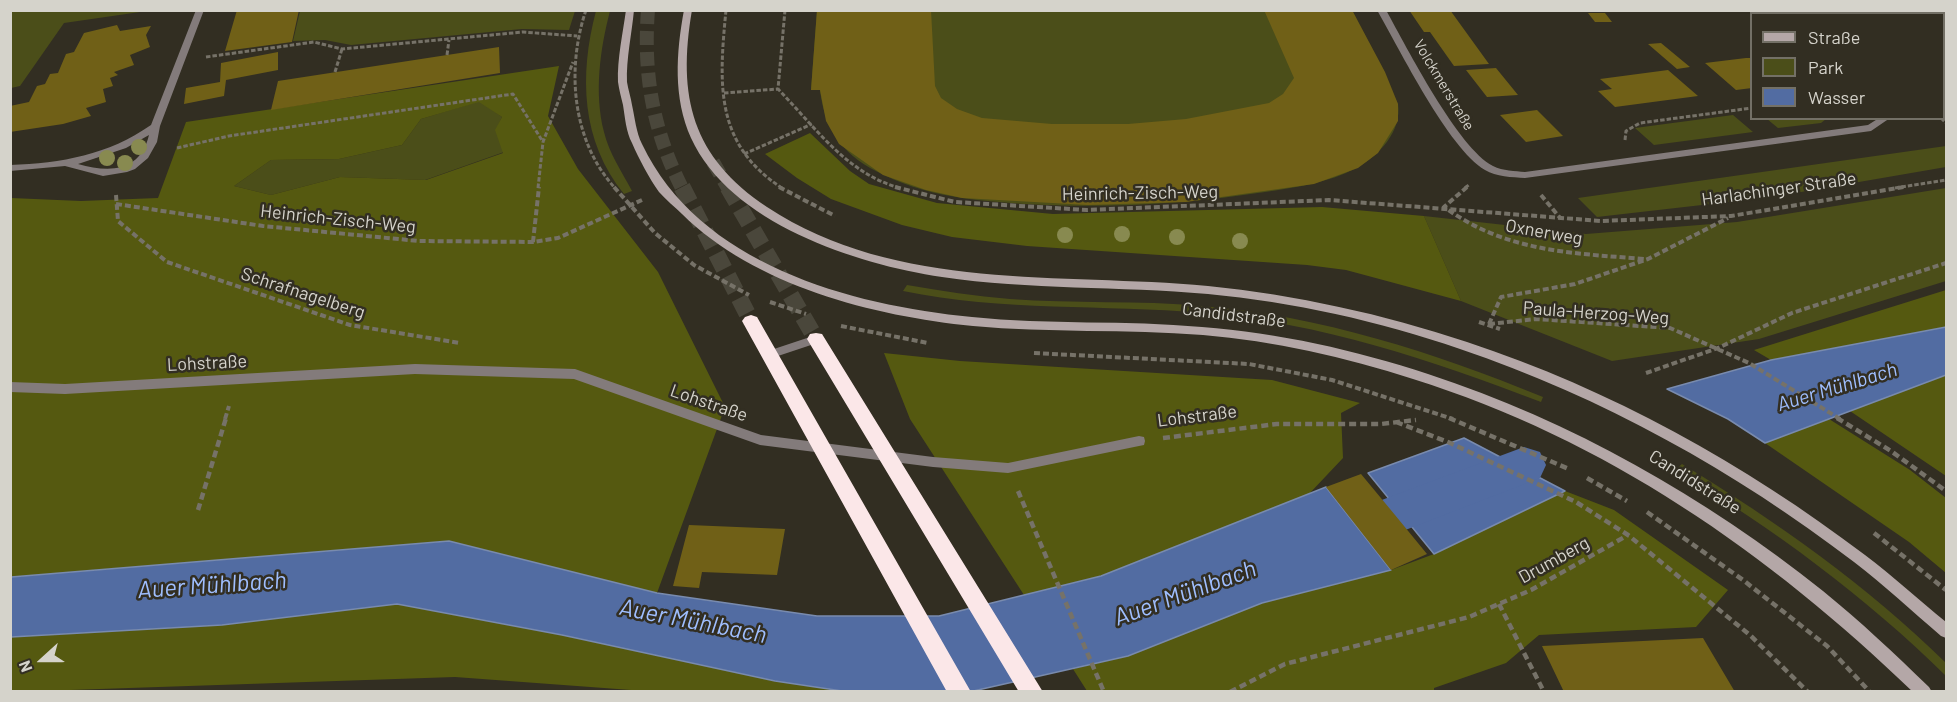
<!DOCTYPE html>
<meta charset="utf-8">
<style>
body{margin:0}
#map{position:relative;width:1957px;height:702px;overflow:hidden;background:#322e22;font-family:Barlow,sans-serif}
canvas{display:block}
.frame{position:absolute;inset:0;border:12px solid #d5d3cb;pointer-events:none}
.legend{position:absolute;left:1750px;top:12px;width:195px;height:108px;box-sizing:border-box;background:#322e22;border:2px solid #737066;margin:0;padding:8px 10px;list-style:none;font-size:18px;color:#d5d3cb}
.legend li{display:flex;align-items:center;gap:12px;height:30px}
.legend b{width:30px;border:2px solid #737066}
.north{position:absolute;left:12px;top:630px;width:60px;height:60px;-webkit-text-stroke:4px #322e22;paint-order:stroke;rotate:249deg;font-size:16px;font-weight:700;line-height:24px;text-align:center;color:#d5d3cb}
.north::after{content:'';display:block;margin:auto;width:21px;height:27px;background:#d5d3cb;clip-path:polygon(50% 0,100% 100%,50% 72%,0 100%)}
</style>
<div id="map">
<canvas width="1957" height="702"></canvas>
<div class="frame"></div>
<ul class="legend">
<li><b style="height:8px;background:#b4a7a7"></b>Straße</li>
<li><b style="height:16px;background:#4b4e19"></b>Park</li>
<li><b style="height:16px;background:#526ca2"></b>Wasser</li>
</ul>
<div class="north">N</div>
</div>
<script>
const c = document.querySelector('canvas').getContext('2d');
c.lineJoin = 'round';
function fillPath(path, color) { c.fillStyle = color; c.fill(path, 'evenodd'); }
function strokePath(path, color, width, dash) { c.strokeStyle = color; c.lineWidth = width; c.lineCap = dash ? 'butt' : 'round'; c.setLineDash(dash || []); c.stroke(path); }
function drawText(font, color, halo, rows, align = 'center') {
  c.font = font + ' Barlow,sans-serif'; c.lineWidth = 5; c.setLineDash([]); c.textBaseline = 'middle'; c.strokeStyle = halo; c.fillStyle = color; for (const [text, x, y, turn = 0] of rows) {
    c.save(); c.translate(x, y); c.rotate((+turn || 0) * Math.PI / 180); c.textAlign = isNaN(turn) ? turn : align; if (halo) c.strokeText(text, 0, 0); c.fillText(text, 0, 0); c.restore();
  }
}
fillPath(new Path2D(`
 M 11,10 L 147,10 L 147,11 L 64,23 L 20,86 L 11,88 Z
 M 1352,10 L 1398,104 C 1402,131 1379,156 1356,168 C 1328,183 1297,187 1265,192 C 1166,207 1061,211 962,198 C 936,194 908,187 884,175 C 845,157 825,133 820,90 L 811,90 L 817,11 Z
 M 300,11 L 300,10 L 575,11 L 569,30 L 522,29 L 351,45 L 325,40 L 293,41 Z
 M 596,11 L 610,11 C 600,49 594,93 604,132 C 609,153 622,172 632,191 L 624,194 C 581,141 579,75 596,11 Z
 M 480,101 L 502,117 L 496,130 L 504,152 L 425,180 L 340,177 L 271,195 L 234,186 L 271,160 L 339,159 L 402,145 L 421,119 Z
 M 1733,115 L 1753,132 L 1654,145 L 1635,128 Z
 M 1767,119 L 1826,119 L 1821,123 L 1778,128 Z
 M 1946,146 L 1946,167 L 1772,197 L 1597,217 L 1578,198 Z
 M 1946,188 L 1946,281 L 1759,339 L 1612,361 L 1461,301 L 1424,216 L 1586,234 L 1737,222 Z
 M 907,285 C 941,291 976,296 1010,299 C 1074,304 1138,300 1202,306 C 1321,316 1433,352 1543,397 L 1541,402 C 1431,360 1321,323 1203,313 C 1103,304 1003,312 903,291 Z
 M 1682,464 C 1776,521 1868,586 1946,663 L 1946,676 C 1866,597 1773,528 1675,470 Z`), '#4b4e19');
fillPath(new Path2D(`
 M 559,66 L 548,116 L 578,169 L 658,272 L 725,407 L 657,593 L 449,541 L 11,577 L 11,198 L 81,201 L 158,198 L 186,122 ZM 479,102 L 502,117 L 495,130 L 503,153 L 426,180 L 340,177 L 271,195 L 234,186 L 271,160 L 339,159 L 402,145 L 421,119 Z
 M 810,133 L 850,171 L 869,184 L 937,203 L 1053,214 L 1322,207 L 1424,216 L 1461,301 L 1346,270 L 1307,265 L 1027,246 L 952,237 L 902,225 L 831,199 L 797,178 L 765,154 Z
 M 1946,290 L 1946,327 L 1771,360 L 1754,350 Z
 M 884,353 L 960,361 L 1272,380 L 1360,403 L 1341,413 L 1343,458 L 1309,494 L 1101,576 L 1024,595 L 910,419 Z
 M 1946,375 L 1946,476 L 1850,411 Z
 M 1829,419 L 1910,470 L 1946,498 L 1946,573 L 1909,542 L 1765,443 Z
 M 1565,491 L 1614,510 L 1728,590 L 1696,627 L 1539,635 L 1506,663 L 1434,688 L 1434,691 L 1087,691 L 1073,669 L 1128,656 L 1262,603 L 1391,570 L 1434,554 Z
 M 397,604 L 562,635 L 775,681 L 842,691 L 658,692 L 455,677 L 11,692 L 11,637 L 222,625 Z`), '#555910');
const water = new Path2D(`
 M 1946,327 L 1946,375 L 1765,443 L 1728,419 L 1667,389 L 1771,360 Z
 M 1464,438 L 1565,491 L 1434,554 L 1368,473 Z
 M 1326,487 L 1391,570 L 1262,603 L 1128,656 L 969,692 L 842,691 L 775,681 L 562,635 L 397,604 L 222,625 L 11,637 L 11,577 L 449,541 L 657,593 L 817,616 L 939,616 L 1101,576 Z`);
fillPath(water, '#526ca2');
strokePath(water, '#798bae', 1.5);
fillPath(new Path2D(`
 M 1524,447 L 1540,452 L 1546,465 L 1540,478 L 1395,534 L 1379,529 L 1372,515 L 1379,501 Z`), '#526ca2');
fillPath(new Path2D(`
 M 237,10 L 299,10 L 292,42 L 225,51 Z
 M 817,10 L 931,10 L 935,86 L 941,98 L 957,109 L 982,118 L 1052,124 L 1128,124 L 1186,119 L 1269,103 L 1283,94 L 1294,78 L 1264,10 L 1352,10 L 1385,72 L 1398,104 L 1398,121 L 1378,153 L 1358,168 L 1314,184 L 1186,202 L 1088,205 L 962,198 L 926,190 L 883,175 L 839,144 L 826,121 L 820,90 L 811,90 Z
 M 1409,10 L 1450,10 L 1489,64 L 1454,66 L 1430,32 L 1424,32 Z
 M 1847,10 L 1885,10 L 1889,14 L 1851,14 Z
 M 1946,10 L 1946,23 L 1944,23 L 1944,14 L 1910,14 Z
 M 1588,13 L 1605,13 L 1612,22 L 1595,22 Z
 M 117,25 L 120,31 L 151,26 L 146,35 L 150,47 L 130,55 L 134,65 L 114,72 L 118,75 L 110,78 L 113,86 L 103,89 L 106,102 L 86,108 L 91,116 L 63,124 L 10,132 L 10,106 L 29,102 L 37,86 L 45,84 L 50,74 L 58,73 L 66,54 L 74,52 L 84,33 Z
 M 1661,43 L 1690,67 L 1677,69 L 1648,44 Z
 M 499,47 L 500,73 L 271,110 L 278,81 Z
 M 278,52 L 278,70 L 226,80 L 224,96 L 184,104 L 186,88 L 220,82 L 221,63 Z
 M 1746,58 L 1752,58 L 1752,88 L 1736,90 L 1705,63 Z
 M 1496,68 L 1518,95 L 1487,97 L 1466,70 Z
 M 1668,70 L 1698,96 L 1615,107 L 1598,91 L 1612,89 L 1600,79 Z
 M 1537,110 L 1563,136 L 1526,142 L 1500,115 Z
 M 1361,474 L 1395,515 L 1427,554 L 1391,570 L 1326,487 Z
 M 689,525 L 785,529 L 777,575 L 702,572 L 699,588 L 673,586 Z
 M 1703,638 L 1735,692 L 1564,692 L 1542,646 Z`), '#706017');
strokePath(new Path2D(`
 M 648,10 C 643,74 653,131 682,188
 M 713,162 L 728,188`), '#4a473b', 14, [14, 7]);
strokePath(new Path2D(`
 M 682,187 L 751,321
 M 728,187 L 816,339`), '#4a473b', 17, [17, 8]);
strokePath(new Path2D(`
 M 586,10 C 566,69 572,141 615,188
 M 726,10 C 719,83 714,144 782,188
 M 785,10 L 778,89 C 815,127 847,174 900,188
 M 447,55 L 449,40
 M 206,57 L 314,42 L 342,49 L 523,32 L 577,36
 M 335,72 L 342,49
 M 724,93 L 778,89
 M 1941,118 L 1946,123
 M 1625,140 L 1626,131 L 1640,123 L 1752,108
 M 177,148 L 229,136 L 513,94 L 543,142
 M 744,154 L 812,124
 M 538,188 L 543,142 L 573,62
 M 1465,188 L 1470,184
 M 1895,188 L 1946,180`), '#767268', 3, [4.5, 2]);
strokePath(new Path2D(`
 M 614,187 L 655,233 L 694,265 L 749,295
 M 779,187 L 835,216
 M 895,187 L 955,202 L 1087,210 L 1329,200 L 1601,221 L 1731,216 L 1904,187
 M 1467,187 L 1444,207 C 1506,252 1571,253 1644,259
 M 116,195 L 118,221 L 167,262 L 350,325 L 460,343
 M 1541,195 L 1561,219
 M 116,204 L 263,226 L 419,241 L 533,242 L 558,238 L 642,200
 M 533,242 L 539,187
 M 770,302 L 806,314
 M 1479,322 L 1500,329
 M 1489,324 L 1536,319 L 1670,328 L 1749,363 L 1840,419
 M 1489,324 L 1501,297 L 1575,284 L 1648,259 L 1728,218
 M 841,326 L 928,343
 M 1034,353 L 1249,364 L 1332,380 L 1453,419
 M 1646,373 L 1718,348 L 1792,313 L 1946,263
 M 225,419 L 229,406`), '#767268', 4, [6, 3]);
strokePath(new Path2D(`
 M 1449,418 L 1569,469
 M 1837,418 L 1891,451 L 1946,491
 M 1396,422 L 1448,442 L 1576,502 L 1628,535 L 1751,636 L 1808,692
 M 1163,438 L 1277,424 L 1381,424 L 1416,420
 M 1587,478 L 1627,501
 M 1018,491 L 1104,692
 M 198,510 L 226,418
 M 1647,512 L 1743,580 L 1827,646 L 1870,692
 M 1874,533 L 1946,590
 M 1499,604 L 1544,692
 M 1230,692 L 1285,664 L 1469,617 L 1531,590 L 1628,535`), '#767268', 4.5, [7, 4]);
fillPath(new Path2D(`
 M 816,335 L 820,336 L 822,339 L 820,342 L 769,359 L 763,355 L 765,352 Z
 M 415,364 L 575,369 L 761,435 L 933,457 L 1008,463 L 1139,436 L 1144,437 L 1145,441 L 1144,445 L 1139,446 L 1008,473 L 933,467 L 760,445 L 574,379 L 415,374 L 65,394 L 61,392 L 59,389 L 61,386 L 65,384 Z`), '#837b7b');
fillPath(new Path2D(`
 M 196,10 L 204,10 L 160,126 L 157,142 L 148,158 L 135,169 L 127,172 L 103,176 L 65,166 L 10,171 L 10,165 C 62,163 108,155 151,125 ZM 149,135 C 140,172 110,173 78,164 L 126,148 Z
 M 1377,10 L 1386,10 C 1407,48 1458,148 1493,166 C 1503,171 1515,171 1525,172 L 1868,125 L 1879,118 L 1890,118 L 1871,131 L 1525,178 C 1512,177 1496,177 1485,170 C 1448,148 1400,50 1377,10 Z
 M 1807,10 L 1816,10 L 1819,14 L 1810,14 Z
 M 1946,40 L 1946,46 L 1944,47 L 1944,41 Z
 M 10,382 L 65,384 L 69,386 L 71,389 L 69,392 L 65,394 L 10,392 Z`), '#837b7b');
fillPath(new Path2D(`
 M 626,10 L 634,10 C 632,32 626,60 627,82 C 628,89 631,98 632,105 C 635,118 636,132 642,144 C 699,264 849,305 972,317 C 1048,325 1126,320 1202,327 C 1279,333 1355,350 1428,374 C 1572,421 1705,497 1823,591 C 1860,621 1895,654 1929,687 L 1932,692 L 1913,692 C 1769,553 1605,439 1413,379 C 1345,357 1274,341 1203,335 C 1126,329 1049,333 973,326 C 873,316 755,286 682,214 C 675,207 666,200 659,192 C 649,178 639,159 632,143 C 626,132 625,117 623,105 C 621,97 619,89 618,82 C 617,60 623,32 626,10 Z
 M 684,10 L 692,10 C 677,97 692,157 767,207 C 898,293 1060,272 1208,286 C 1296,295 1383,314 1467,342 C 1610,389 1745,464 1865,555 C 1893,576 1919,600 1946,622 L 1946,638 L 1941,636 C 1912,611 1884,585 1854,562 C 1735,471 1602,397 1460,349 C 1379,321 1293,302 1208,294 C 1119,286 1030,290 942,277 C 855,264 730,223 691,138 C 673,98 676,53 684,10 Z`), '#b4a7a7');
fillPath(new Path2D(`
 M 751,315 L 757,317 L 971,692 L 947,692 L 742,321 L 745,317 Z
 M 816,333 L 822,334 L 1043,692 L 1019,692 L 807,339 L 810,334 Z`), '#fbe7e8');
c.fillStyle = '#888a50';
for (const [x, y] of [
 [139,147],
 [107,158],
 [125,163],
 [1122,234],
 [1065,235],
 [1177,237],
 [1240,241]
]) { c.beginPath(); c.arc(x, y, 8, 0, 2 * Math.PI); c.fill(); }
drawText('15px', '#d5d3cb', '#322e22', [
 ["Volckmerstraße",1444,85,59]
]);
drawText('18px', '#d5d3cb', '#322e22', [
 ["Harlachinger Straße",1779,189,-8],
 ["Heinrich-Zisch-Weg",1140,193,-1],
 ["Heinrich-Zisch-Weg",338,219,6],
 ["Oxnerweg",1544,232,10],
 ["Schrafnagelberg",303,293,18],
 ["Paula-Herzog-Weg",1596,313,4],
 ["Candidstraße",1234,315,7],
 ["Lohstraße",207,363,-3],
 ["Lohstraße",709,403,19],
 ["Lohstraße",1197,416,-7],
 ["Candidstraße",1695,482,32],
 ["Drumberg",1554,560,-29]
]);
drawText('italic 20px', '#9fbefe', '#322e22', [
 ["Auer Mühlbach",1837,387,-17]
]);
drawText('italic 24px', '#9fbefe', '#322e22', [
 ["Auer Mühlbach",212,585,-4],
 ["Auer Mühlbach",1185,593,-20],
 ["Auer Mühlbach",693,621,11]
]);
</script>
